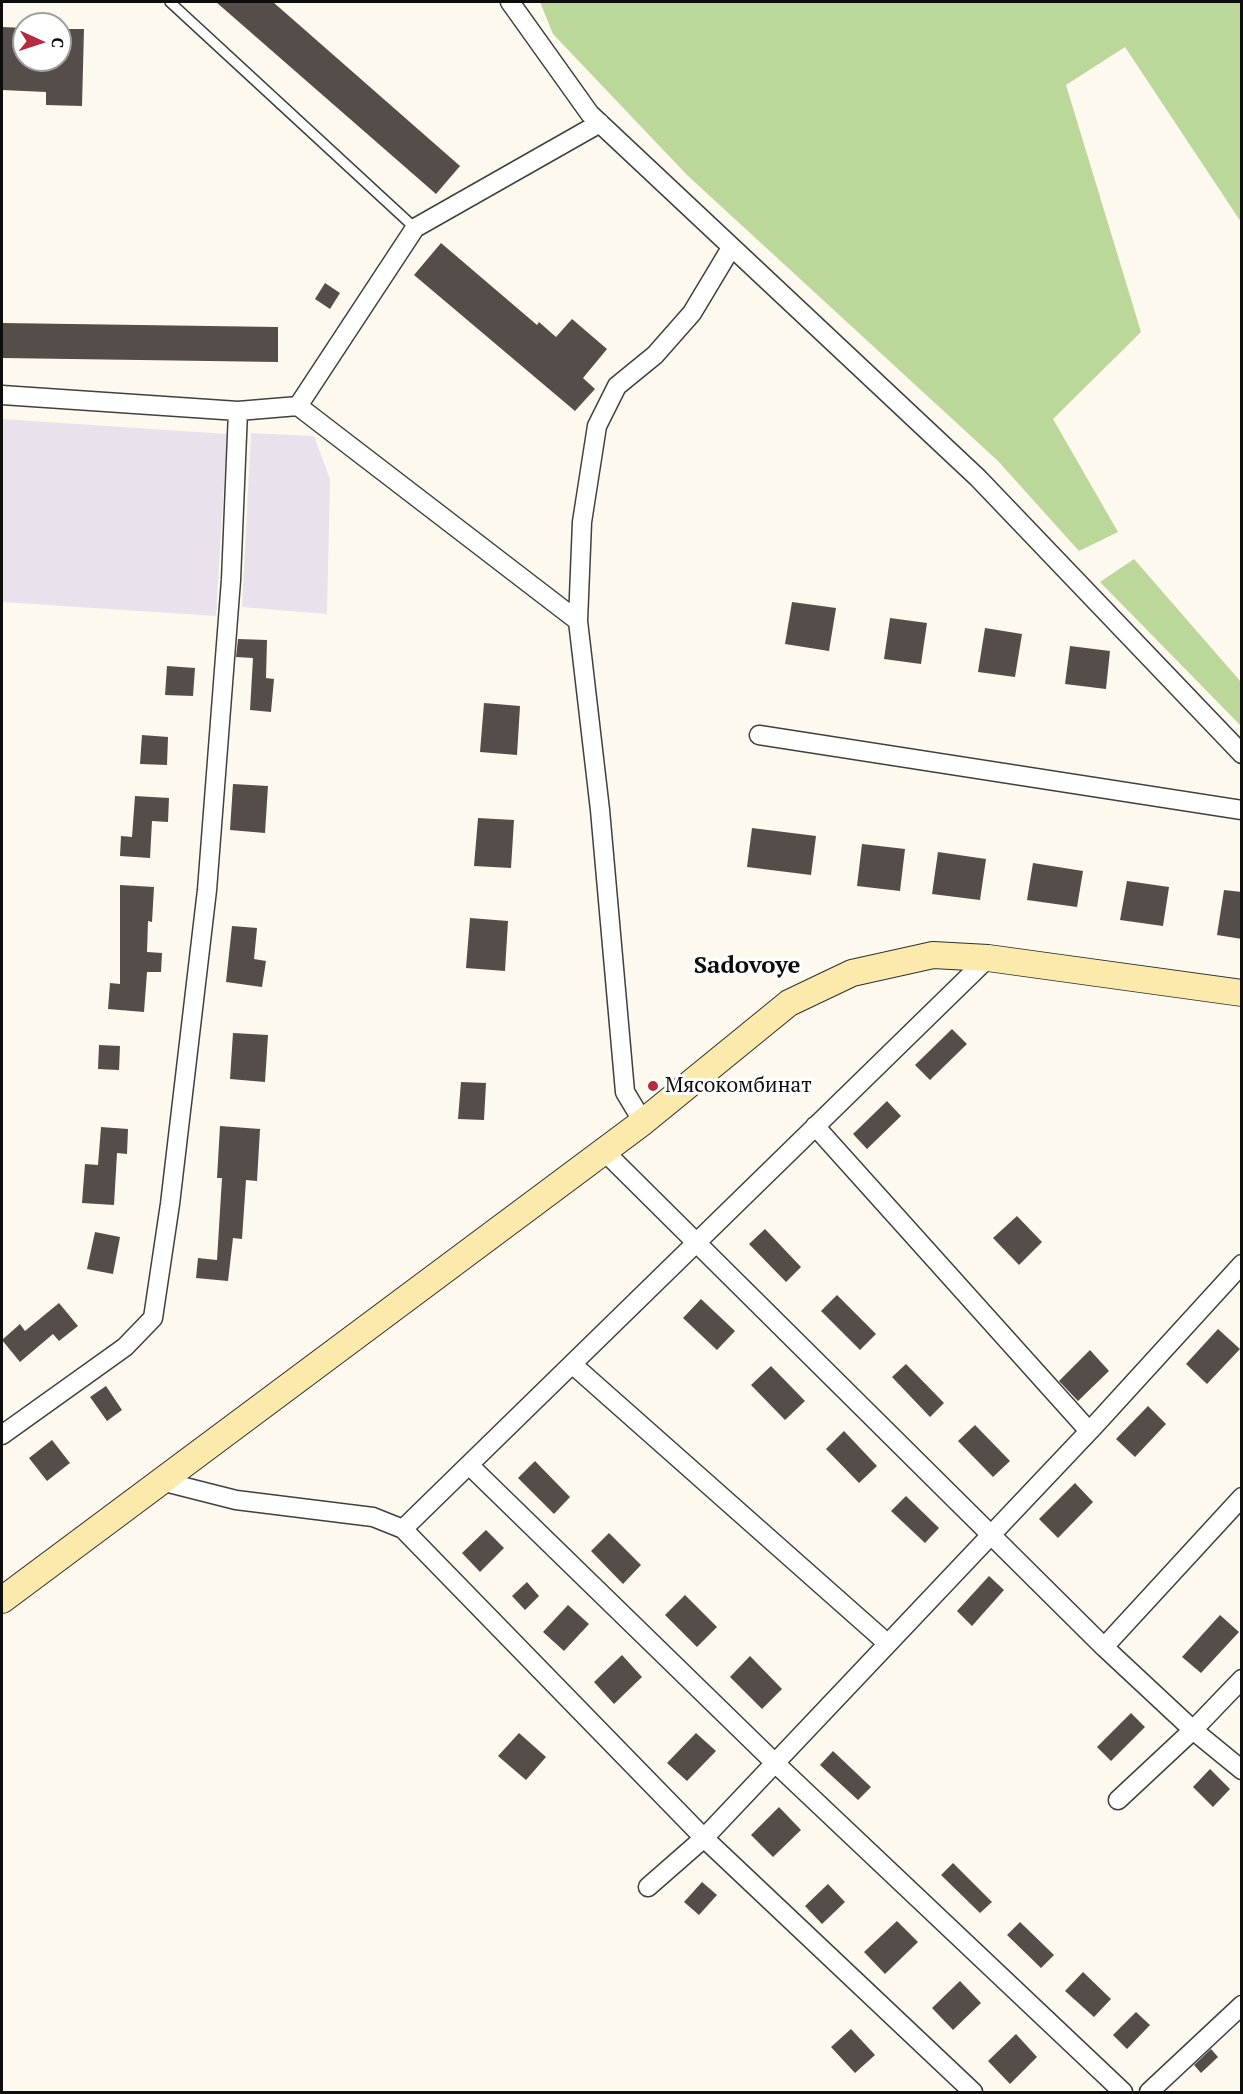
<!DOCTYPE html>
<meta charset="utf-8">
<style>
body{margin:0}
#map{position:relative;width:1243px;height:2094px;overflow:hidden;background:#fef9ee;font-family:"PT Serif",serif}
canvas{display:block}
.frame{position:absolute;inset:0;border:3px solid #0d0d0d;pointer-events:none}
.north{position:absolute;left:12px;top:12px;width:60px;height:60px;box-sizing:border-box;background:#fff;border:2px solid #9e9e9e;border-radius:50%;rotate:93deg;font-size:16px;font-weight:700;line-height:24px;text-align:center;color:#0d0d0d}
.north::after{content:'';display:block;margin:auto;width:21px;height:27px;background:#b72b40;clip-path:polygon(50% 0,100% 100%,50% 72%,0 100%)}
</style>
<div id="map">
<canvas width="1243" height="2094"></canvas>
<div class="frame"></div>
<div class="north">С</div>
</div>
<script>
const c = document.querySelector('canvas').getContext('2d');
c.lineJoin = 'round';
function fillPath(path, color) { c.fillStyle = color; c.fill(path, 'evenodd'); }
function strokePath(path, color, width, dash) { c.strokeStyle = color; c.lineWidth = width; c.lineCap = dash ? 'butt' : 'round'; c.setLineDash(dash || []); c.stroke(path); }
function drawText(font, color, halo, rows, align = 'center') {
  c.font = font + ' "PT Serif",serif'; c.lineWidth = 6; c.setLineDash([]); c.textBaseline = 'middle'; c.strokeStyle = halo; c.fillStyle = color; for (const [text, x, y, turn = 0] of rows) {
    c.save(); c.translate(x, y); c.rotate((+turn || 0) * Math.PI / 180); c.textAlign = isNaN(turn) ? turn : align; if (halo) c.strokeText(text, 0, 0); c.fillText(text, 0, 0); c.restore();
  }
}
fillPath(new Path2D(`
 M 2,419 L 227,434 L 216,616 L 2,602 Z
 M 251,433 L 314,436 L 330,479 L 327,614 L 242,607 Z`), '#e9e2ec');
fillPath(new Path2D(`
 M 540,2 L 1241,2 L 1241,222 L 1125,47 L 1066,85 L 1141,332 L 1053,419 L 1118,532 L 1079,551 L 998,461 L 687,175 L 553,34 Z
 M 1134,559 L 1241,682 L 1241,726 L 1100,582 Z`), '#bbd799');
fillPath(new Path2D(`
 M 216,2 L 273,2 L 460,166 L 436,194 Z
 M 2,27 L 24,28 L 24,60 L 60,60 L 60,29 L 84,29 L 82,106 L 46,105 L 46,92 L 2,90 Z
 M 441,243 L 537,325 L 539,322 L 556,337 L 572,319 L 607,349 L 583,378 L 595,389 L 575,411 L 414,275 Z
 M 325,283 L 340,293 L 330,309 L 315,299 Z
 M 2,323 L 278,327 L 278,362 L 2,358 Z
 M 792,602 L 836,608 L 829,651 L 785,644 Z
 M 890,618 L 927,623 L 921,664 L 884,659 Z
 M 985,628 L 1022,634 L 1015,677 L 978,672 Z
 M 238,639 L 267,640 L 266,678 L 274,679 L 271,712 L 250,710 L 253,658 L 236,657 Z
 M 1070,646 L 1110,651 L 1106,689 L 1065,684 Z
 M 167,666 L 195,668 L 193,696 L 165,695 Z
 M 484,703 L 520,706 L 517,755 L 480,752 Z
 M 142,735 L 168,737 L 167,765 L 140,764 Z
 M 233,784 L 268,786 L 265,833 L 230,830 Z
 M 135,796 L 169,798 L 168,822 L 152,821 L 150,858 L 120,856 L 121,836 L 132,837 Z
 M 478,818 L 514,820 L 511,868 L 474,866 Z
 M 752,828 L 816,836 L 811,875 L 747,867 Z
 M 862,844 L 905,849 L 900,891 L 857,886 Z
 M 938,852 L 986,859 L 980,900 L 932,894 Z
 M 1033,863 L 1083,871 L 1077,907 L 1027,900 Z
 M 1127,881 L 1169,887 L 1163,926 L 1120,920 Z
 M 120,885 L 154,887 L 152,922 L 148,921 L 147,952 L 162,953 L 161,972 L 147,972 L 144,1012 L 108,1009 L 110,983 L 120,984 Z
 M 1224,890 L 1242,892 L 1242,939 L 1217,935 Z
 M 470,918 L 508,921 L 505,971 L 466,968 Z
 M 232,926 L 257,928 L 254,959 L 266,961 L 262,987 L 226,982 Z
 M 952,1029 L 967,1044 L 930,1080 L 915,1065 Z
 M 233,1033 L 268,1035 L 265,1082 L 230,1079 Z
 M 99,1045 L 120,1046 L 119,1070 L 98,1069 Z
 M 461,1082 L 486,1083 L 484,1120 L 458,1119 Z
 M 887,1101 L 901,1116 L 867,1149 L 853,1134 Z
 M 220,1126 L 260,1129 L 257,1181 L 246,1180 L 242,1239 L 233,1238 L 228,1281 L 196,1278 L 198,1258 L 217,1260 L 222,1178 L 217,1178 Z
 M 101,1127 L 128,1129 L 127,1154 L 117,1153 L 114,1205 L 82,1203 L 85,1164 L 98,1165 Z
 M 1017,1216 L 1042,1242 L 1019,1265 L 993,1238 Z
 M 765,1229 L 801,1267 L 786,1282 L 749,1244 Z
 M 95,1232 L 120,1237 L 113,1274 L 87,1269 Z
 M 837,1295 L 876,1334 L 860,1350 L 821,1311 Z
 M 701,1299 L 735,1331 L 717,1350 L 683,1318 Z
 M 59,1303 L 78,1326 L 59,1341 L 53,1334 L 20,1362 L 2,1340 L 20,1324 L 25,1331 Z
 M 1218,1329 L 1240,1349 L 1207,1384 L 1186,1364 Z
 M 1090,1350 L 1109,1371 L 1078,1401 L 1059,1381 Z
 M 906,1364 L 944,1403 L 930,1417 L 892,1377 Z
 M 771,1366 L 805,1401 L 785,1420 L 751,1385 Z
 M 106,1386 L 122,1410 L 107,1421 L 90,1397 Z
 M 1148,1406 L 1166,1424 L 1135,1457 L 1116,1439 Z
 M 975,1425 L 1010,1461 L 993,1477 L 958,1441 Z
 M 844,1431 L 877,1466 L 859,1483 L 826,1449 Z
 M 52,1440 L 70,1463 L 47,1481 L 29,1458 Z
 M 535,1461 L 570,1497 L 554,1514 L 518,1478 Z
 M 1075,1483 L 1093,1502 L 1058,1538 L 1039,1519 Z
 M 906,1496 L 939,1528 L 925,1543 L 891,1511 Z
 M 486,1530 L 504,1548 L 480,1572 L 462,1553 Z
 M 609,1533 L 641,1565 L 623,1584 L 591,1551 Z
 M 989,1576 L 1004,1590 L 972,1626 L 957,1611 Z
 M 527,1582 L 539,1596 L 525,1610 L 512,1596 Z
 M 685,1595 L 717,1627 L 697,1647 L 665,1615 Z
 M 568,1605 L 589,1624 L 564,1651 L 543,1632 Z
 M 1220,1615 L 1239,1632 L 1201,1673 L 1182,1657 Z
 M 622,1655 L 642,1677 L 614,1704 L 594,1682 Z
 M 750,1656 L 782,1689 L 762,1709 L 730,1677 Z
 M 1131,1713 L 1145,1727 L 1111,1761 L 1097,1747 Z
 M 519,1733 L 546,1757 L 526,1780 L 498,1756 Z
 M 696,1733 L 716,1751 L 687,1781 L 667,1763 Z
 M 833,1751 L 871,1787 L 858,1800 L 820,1765 Z
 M 1210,1769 L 1230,1789 L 1213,1807 L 1193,1787 Z
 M 779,1807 L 801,1830 L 773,1857 L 751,1835 Z
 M 953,1863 L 992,1902 L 980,1913 L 941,1875 Z
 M 702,1882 L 717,1895 L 699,1915 L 684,1902 Z
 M 828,1884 L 845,1902 L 822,1924 L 805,1906 Z
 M 897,1921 L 918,1942 L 885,1974 L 864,1952 Z
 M 1020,1922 L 1054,1955 L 1041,1968 L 1007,1935 Z
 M 1083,1972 L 1111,1999 L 1094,2017 L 1065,1991 Z
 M 960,1981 L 981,2003 L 953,2030 L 932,2008 Z
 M 1136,2012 L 1150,2025 L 1127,2049 L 1113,2035 Z
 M 851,2029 L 875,2055 L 855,2073 L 831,2047 Z
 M 1016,2034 L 1037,2057 L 1010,2084 L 988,2061 Z
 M 1211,2049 L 1218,2057 L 1201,2073 L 1194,2065 Z`), '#554d4a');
const lane = new Path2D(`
 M 170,2 L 415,228`);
const street = new Path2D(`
 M 510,2 L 590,114 L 978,478 L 1242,754
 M 2,395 L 238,411 L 298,406 L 415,228 L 600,123
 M 298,406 L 578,621 L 600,810 L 625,1092 L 643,1122
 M 578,621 L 582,522 L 597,426 L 617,386 L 655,355 L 692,313 L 731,248
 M 759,735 L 1242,810
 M 815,1126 L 1089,1431
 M 604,1151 L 1104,1647 L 1193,1730 L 1242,1770
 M 572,1364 L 887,1643
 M 2,1435 L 125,1347 L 153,1318 L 170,1204 L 207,890 L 231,580 L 238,411
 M 469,1465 L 775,1763 L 1123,2092
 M 161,1481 L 236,1500 L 373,1517 L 403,1529 L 704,1838 L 973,2092
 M 403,1529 L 988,958
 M 1104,1647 L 1242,1497
 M 1118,1800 L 1193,1730 L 1242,1679
 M 648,1887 L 704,1838 L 1096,1424 L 1242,1264
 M 1149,2092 L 1242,2005`);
const secondary = new Path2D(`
 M 2,1600 L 643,1122 L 789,1003 L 852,973 L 933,955 L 988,958 L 1242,993`);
strokePath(lane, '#404040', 12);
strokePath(street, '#404040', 21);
strokePath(secondary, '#2f2f2f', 28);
strokePath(lane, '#fff', 9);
strokePath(street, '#fff', 18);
strokePath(secondary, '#fbeaac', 26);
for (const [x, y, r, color] of [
 [653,1086,6,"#b72b40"]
]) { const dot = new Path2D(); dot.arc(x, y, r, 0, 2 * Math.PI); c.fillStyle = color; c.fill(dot); strokePath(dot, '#fff', 2); }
drawText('21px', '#0d0d0d', '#fff', [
 ["Мясокомбинат",665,1086]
], 'left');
drawText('bold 24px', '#0d0d0d', '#fff', [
 ["Sadovoye",747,966]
]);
</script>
